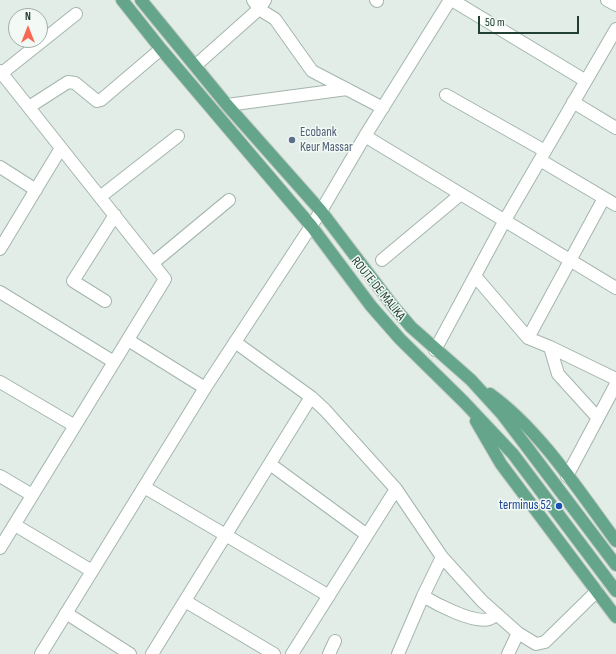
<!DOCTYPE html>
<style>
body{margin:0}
#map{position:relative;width:616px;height:654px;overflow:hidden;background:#e2ede7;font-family:"Sofia Sans Condensed",sans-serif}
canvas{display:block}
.north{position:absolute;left:8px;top:8px;width:40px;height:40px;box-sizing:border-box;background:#f3f9f5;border:1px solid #9fafa7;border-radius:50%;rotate:0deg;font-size:11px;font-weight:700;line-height:16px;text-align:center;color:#213f33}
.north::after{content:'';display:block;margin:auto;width:14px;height:18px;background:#f86955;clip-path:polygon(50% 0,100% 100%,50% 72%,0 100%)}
.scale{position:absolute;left:478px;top:16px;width:101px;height:18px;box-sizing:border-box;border:2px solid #213f33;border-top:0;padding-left:5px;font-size:12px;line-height:14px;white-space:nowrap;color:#213f33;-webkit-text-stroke:3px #f3f9f5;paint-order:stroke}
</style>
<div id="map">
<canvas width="616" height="654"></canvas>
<div class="north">N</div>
<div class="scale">50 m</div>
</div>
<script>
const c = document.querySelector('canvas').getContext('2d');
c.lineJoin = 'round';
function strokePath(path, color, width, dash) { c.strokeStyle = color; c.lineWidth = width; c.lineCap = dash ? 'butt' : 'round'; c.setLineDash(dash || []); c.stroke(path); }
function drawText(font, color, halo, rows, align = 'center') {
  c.font = font + ' "Sofia Sans Condensed",sans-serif'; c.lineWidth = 3; c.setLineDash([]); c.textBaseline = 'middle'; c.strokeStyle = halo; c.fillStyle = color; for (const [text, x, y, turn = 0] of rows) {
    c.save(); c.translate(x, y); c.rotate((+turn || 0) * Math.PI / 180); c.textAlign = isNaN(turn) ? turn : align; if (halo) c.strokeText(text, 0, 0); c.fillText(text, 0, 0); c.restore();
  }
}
const minor = new Path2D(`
 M 253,0 L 259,9 L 275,19 L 312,71 L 383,108
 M 376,0 L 377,1
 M 452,0 L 586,81
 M 607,0 L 616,5
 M 195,66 L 259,9 L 265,0
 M 0,71 L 165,279 L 0,548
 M 2,73 L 76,14
 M 446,95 L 545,151
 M 573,102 L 616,128
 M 227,105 L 347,89
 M 29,107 L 68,82 L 75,83 L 97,101 L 101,100 L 161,49
 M 365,136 L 616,288
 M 540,160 L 616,205
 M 0,167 L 36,190
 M 100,197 L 178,136
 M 321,211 L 365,136 L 450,0
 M 0,249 L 61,148
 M 382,260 L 461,194
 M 153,263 L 229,200
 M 475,276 L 528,338 L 550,347 L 616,379
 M 0,292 L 114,362
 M 105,301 L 73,281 L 115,215
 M 528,338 L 604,198
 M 128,340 L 205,388
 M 235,342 L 311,397 L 325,410 L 396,489 L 442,557 L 482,601 L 518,633 L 536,644 L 545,642 L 597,591
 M 550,347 L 558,374 L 597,417
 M 435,350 L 505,220 L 616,29
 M 0,382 L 75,426
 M 270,464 L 367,535
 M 0,476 L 32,495
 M 567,476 L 616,384
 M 144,487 L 329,596
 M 15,525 L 92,571
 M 423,596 C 436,604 474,624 489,619 C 492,618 495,615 497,614
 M 185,601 L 274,654
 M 66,613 L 130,654
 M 152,654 L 311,397
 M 292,654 L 396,489
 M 329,654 L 335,641
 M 398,654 L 423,596 L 442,557
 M 508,654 L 518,633`);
const tertiary = new Path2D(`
 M 41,654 L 205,388 L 321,211`);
const primary = new Path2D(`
 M 122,0 L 161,49 L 312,227 L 371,306 L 400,339 L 464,402 L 513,454 L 616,591
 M 141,0 L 227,105 L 321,211 L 393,306 L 411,327 L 471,380 L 502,414 L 616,565
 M 490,394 C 540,430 579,491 616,541
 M 476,421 L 501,464 L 616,617`);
strokePath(minor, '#a4b5ad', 14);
strokePath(tertiary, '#a4b5ad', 14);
strokePath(primary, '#c1c9c6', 14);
strokePath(minor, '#fff', 12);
strokePath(tertiary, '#fff', 12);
strokePath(primary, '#65a58c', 12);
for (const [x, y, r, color] of [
 [292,140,4,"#5c6f8a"],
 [559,506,4,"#1a4fb4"]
]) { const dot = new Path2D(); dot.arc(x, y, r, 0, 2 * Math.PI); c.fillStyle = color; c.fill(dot); strokePath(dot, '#f3f9f5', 1.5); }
drawText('13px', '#4e5e75', '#f3f9f5', [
 ["Ecobank",300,133],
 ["Keur Massar",300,148]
], 'left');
drawText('13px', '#213f33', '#f3f9f5', [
 ["ROUTE DE MALIKA",378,289,51]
]);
drawText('13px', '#164399', '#f3f9f5', [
 ["terminus 52",551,506]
], 'right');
</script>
